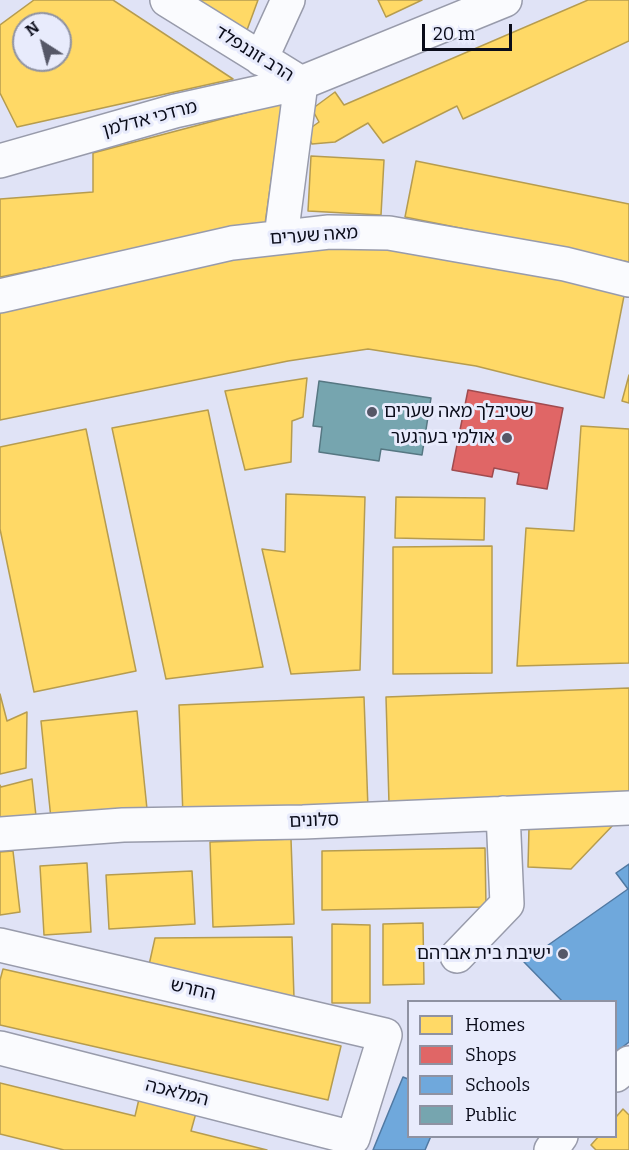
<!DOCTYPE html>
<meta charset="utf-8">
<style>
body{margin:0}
#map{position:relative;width:629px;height:1150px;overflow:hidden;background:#e0e3f6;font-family:Bitter,serif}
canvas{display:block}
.legend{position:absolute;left:407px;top:1000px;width:210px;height:138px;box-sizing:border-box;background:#e8ebfc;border:2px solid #8f92a2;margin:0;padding:8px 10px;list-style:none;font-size:18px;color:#0a0c1a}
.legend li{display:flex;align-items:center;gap:12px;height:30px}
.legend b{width:30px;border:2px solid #8f92a2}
.north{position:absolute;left:12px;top:12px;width:60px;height:60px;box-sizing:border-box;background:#e8ebfc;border:2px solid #8f92a2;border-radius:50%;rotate:324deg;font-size:16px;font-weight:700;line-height:24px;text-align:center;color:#0a0c1a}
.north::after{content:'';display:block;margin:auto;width:21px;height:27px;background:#555767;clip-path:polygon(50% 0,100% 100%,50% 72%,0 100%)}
.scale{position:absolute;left:422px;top:24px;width:90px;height:27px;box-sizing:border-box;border:3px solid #0a0c1a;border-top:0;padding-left:8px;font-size:18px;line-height:21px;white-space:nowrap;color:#0a0c1a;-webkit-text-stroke:4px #e8ebfc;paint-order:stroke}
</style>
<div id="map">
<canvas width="629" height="1150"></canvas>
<ul class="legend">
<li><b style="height:16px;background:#ffd966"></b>Homes</li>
<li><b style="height:16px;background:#e06666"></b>Shops</li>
<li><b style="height:16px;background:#6fa8dc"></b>Schools</li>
<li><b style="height:16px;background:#76a5af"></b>Public</li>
</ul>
<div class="north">N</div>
<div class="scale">20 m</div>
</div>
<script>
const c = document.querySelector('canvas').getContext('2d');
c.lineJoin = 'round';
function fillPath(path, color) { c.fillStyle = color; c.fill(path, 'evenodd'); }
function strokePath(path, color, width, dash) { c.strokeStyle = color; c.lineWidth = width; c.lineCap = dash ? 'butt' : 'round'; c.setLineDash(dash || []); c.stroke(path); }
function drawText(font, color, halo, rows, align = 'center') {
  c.font = font + ' Bitter,"Noto Sans Hebrew",serif'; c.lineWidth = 6; c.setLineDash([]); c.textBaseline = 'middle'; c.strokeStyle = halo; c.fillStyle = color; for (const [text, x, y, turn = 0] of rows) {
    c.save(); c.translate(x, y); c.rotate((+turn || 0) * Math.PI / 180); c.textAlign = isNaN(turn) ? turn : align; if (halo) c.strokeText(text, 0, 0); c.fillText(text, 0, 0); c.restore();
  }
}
const homes = new Path2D(`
 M 34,0 L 113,0 L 233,79 L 17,127 L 0,93 L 0,25 ZM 24,24 L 60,24 L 60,60 L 24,60 Z
 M 196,0 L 258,0 L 247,30 Z
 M 378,0 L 422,0 L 386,17 Z
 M 588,0 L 629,0 L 629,41 L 463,119 L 457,106 L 383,143 L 368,123 L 335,142 L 312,144 L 305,132 L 319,122 L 312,109 L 335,92 L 344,105 Z
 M 282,103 L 265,224 L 0,277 L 0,199 L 93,192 L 93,153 Z
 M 311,156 L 384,160 L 381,215 L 308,211 Z
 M 416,161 L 629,204 L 629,262 L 405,217 Z
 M 388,241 L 546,273 L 624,296 L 604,398 L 476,366 L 368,349 L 288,361 L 0,420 L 0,311 L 265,250 Z
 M 629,375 L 629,403 L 622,401 Z
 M 307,378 L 303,417 L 292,421 L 291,462 L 245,470 L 225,391 Z
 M 208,410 L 263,667 L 166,679 L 112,428 Z
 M 581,426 L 629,429 L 629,663 L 517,666 L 526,528 L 574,531 Z
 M 86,429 L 136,671 L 34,692 L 0,529 L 0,447 Z
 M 286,494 L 365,497 L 360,670 L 291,674 L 262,549 L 285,552 Z
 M 396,497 L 485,498 L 484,540 L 395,538 Z
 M 492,546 L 492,673 L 393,674 L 393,547 Z
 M 629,688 L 629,796 L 389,804 L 386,697 Z
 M 0,694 L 7,721 L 27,712 L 26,768 L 0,774 Z
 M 364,697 L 368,809 L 183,817 L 179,705 Z
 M 137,711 L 147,809 L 51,819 L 41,721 Z
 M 32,779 L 36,816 L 0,818 L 0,785 L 1,787 Z
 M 616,822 L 571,869 L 528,867 L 529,827 Z
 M 291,839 L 294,924 L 213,927 L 210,842 Z
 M 485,848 L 486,907 L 322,910 L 322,851 Z
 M 13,851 L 20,912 L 0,915 L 0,852 Z
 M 87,863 L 91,932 L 44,935 L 40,866 Z
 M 192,871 L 195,924 L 109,929 L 106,875 Z
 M 423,923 L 424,984 L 383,985 L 383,924 Z
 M 332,924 L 370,925 L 370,1003 L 332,1003 Z
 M 292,937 L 294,998 L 149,965 L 155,938 Z
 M 3,969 L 341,1046 L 328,1100 L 0,1025 L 0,980 Z
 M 0,1083 L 135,1116 L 139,1099 L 196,1113 L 191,1131 L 267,1150 L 64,1150 L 0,1134 Z
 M 623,1109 L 629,1115 L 629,1150 L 596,1150 L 591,1145 L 599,1136 L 616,1136 L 616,1117 Z`);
fillPath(homes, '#ffd966');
strokePath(homes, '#b69c4f', 1.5);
const shops = new Path2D(`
 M 468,390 L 563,408 L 547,489 L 517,484 L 519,473 L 494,468 L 492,477 L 452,470 Z`);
fillPath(shops, '#e06666');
strokePath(shops, '#a04b4f', 1.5);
const schools = new Path2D(`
 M 629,864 L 629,1042 L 616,1052 L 616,1002 L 563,1002 L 524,962 L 628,889 L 616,873 Z
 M 403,1077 L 408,1079 L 408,1136 L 431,1136 L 425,1150 L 373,1150 Z`);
fillPath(schools, '#6fa8dc');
strokePath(schools, '#5179a2', 1.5);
const public = new Path2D(`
 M 319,381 L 431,398 L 422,455 L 381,449 L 379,461 L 319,452 L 322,427 L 313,426 Z`);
fillPath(public, '#76a5af');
strokePath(public, '#567782', 1.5);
const minor = new Path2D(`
 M 167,0 L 301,83
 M 261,59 L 288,0
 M 0,161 L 175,111 L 301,83 L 505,0
 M 281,237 L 301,83
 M 0,296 L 232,243 L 329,232 L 389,233 L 565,264 L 629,280
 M 0,834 L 123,825 L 303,822 L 629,808
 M 0,945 L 385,1035 L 353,1138 L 0,1048
 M 457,956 L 507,904 L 503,813
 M 616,1075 L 629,1063
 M 551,1150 L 561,1136`);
strokePath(minor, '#989bab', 36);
strokePath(minor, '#fafbfe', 33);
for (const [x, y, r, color] of [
 [372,412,6,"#555767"],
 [507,438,6,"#555767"],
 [563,954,6,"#555767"]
]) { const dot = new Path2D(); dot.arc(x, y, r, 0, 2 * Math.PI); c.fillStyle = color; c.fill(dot); strokePath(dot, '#e8ebfc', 2); }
drawText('18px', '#0a0c1a', '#e8ebfc', [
 ["הרב זוננפלד",254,54,32],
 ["מרדכי אדלמן",150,119,-15],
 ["מאה שערים",314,236,-4],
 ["סלונים",314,821,-2],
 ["החרש",193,990,13],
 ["המלאכה",177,1093,14]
]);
drawText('18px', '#0a0c1a', '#e8ebfc', [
 ["שטיבלך מאה שערים",384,412,"left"],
 ["אולמי בערגער",495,438],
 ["ישיבת בית אברהם",551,954]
], 'right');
</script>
